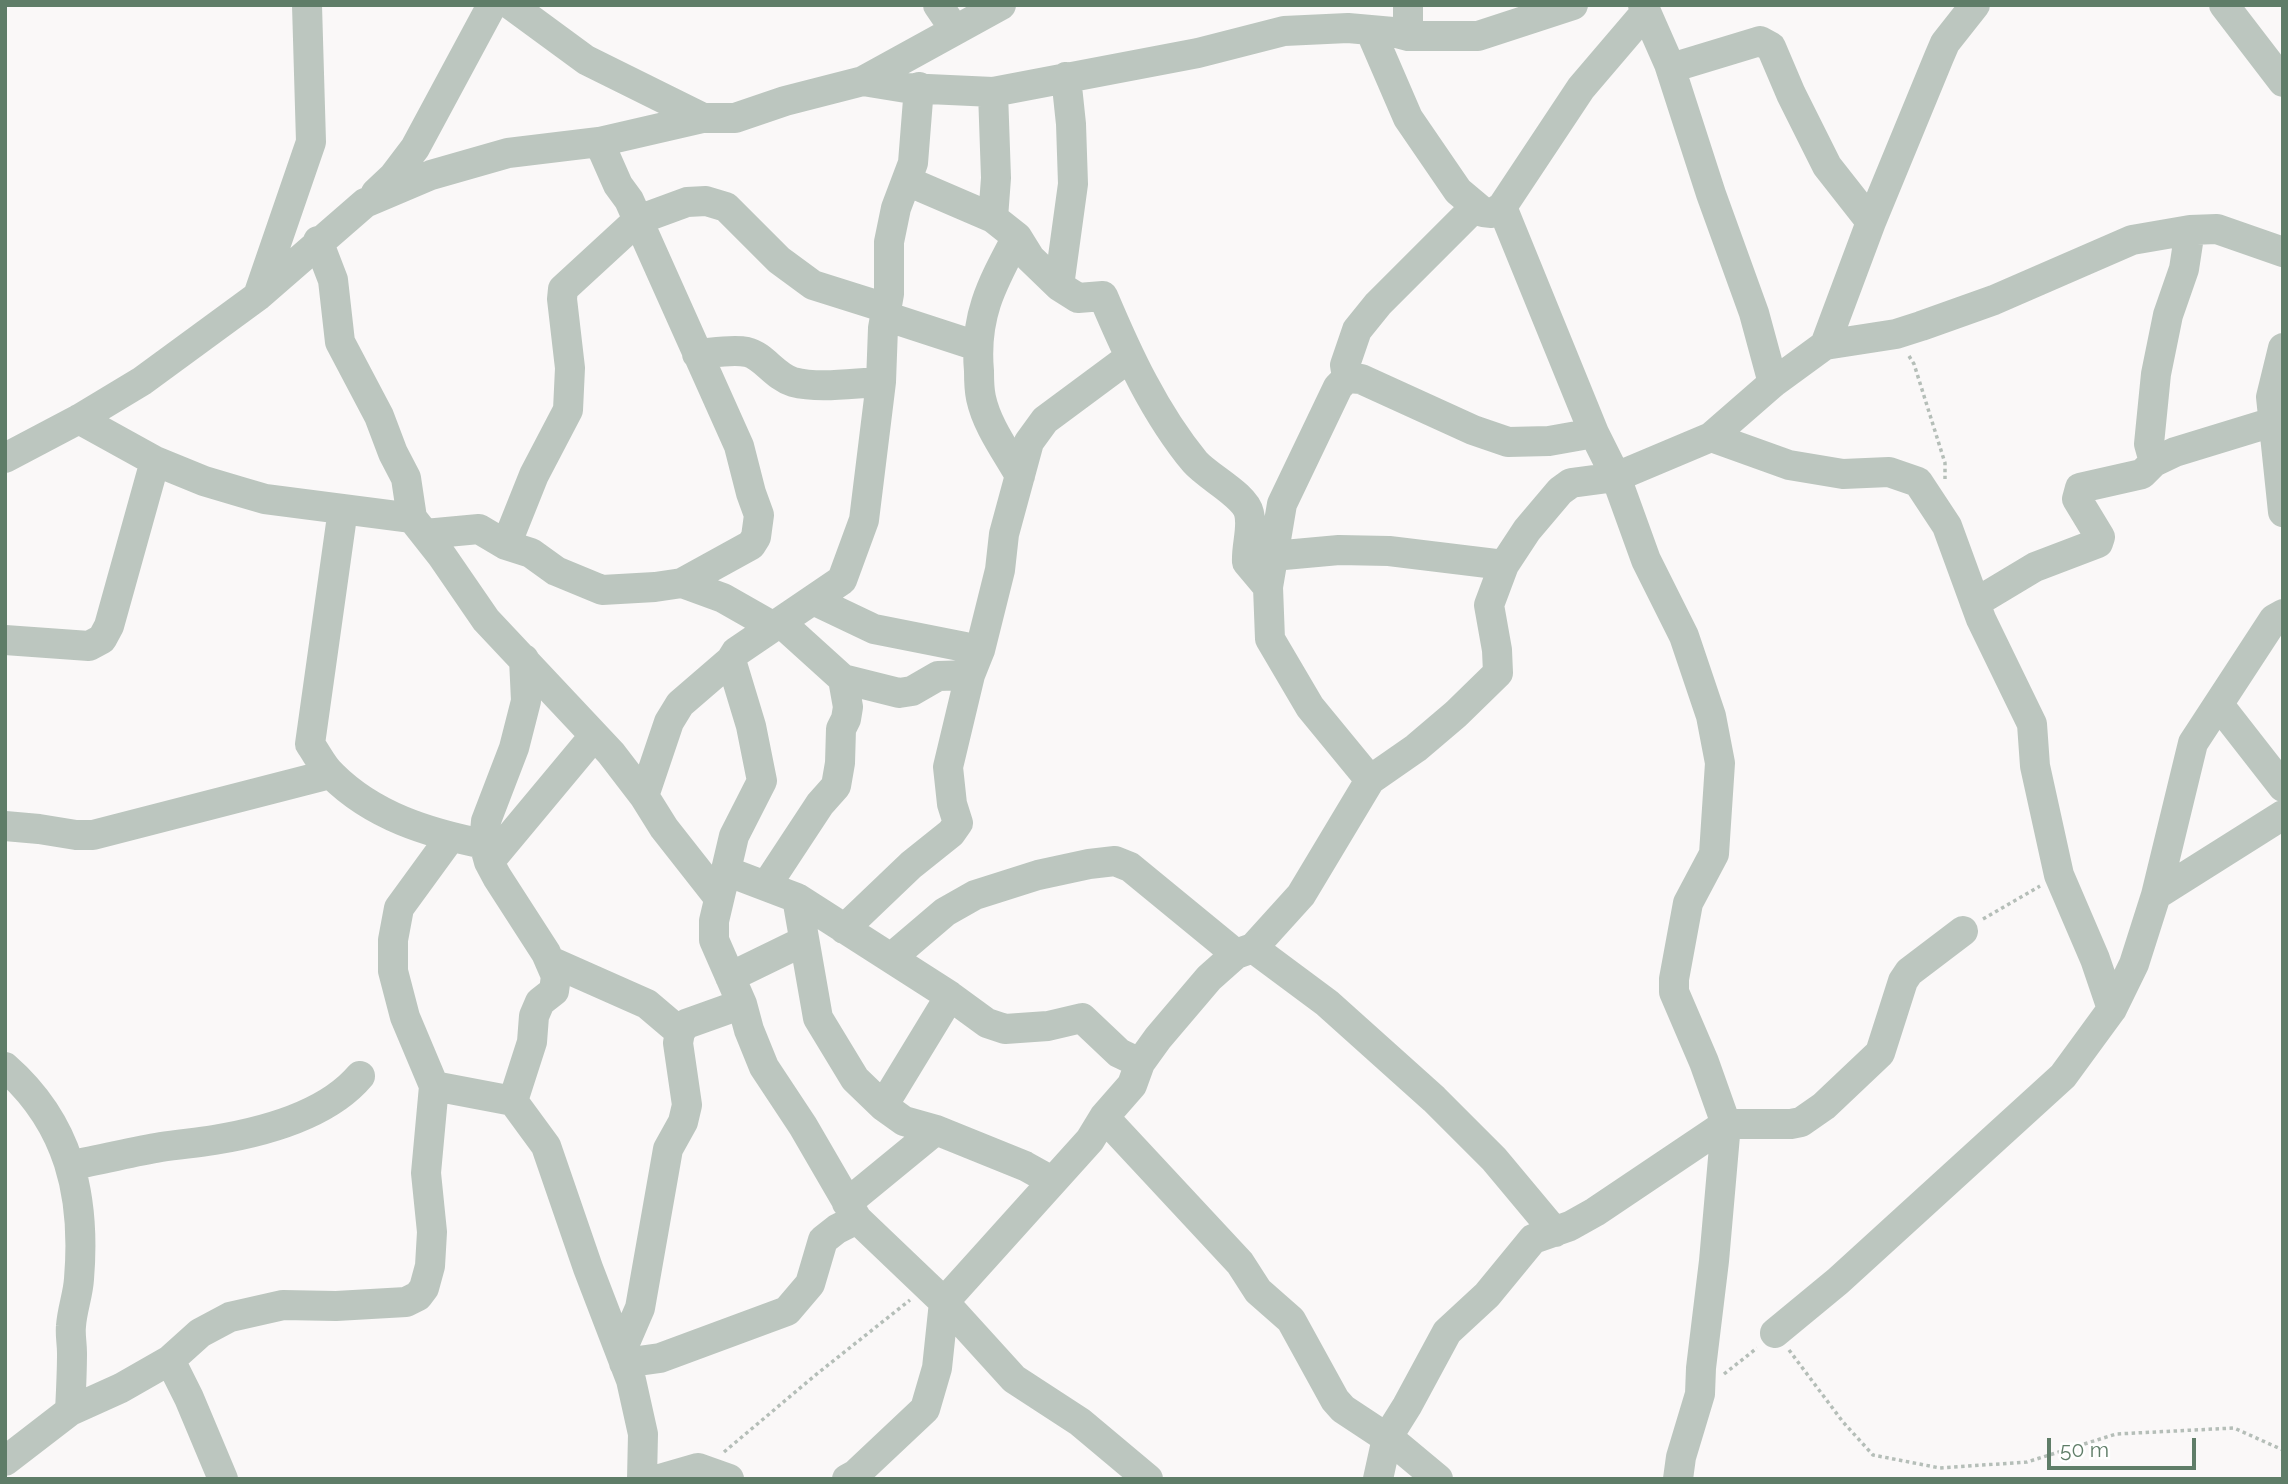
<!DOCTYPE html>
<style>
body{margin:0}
#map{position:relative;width:2288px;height:1484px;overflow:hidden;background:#faf8f8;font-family:Raleway,sans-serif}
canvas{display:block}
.frame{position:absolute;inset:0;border:7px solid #5f7d68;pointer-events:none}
.scale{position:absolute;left:2047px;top:1438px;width:149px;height:32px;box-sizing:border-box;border:4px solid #5f7d68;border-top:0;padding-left:9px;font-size:21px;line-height:24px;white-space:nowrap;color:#5f7d68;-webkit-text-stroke:5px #fff;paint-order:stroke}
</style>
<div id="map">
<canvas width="2288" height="1484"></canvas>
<div class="frame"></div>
<div class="scale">50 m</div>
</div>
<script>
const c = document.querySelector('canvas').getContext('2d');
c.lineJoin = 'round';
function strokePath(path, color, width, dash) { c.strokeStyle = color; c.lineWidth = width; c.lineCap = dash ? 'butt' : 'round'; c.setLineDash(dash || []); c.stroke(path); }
strokePath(new Path2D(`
 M 1909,356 L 1914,364 L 1945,463 L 1945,479
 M 1983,919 L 2040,886
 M 1789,1350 L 1843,1422 L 1873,1455 L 1940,1468 L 2027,1462 L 2116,1434 L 2234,1428 L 2283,1450
 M 1724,1374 L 1757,1348
 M 724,1452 L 818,1373 L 910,1300`), '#b5beb8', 3.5, [3.5, 3.5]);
strokePath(new Path2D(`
 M 511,5 L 586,60 L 703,118
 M 938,5 L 955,30
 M 1408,5 L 1408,36
 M 1643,5 L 1669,64 L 1711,194 L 1754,313 L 1773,383
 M 2224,5 L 2283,82
 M 1370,30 L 1408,118 L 1458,191 L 1483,212 L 1492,213 L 1502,207 L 1594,433 L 1616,477 L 1646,560 L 1684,636 L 1711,716 L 1720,763 L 1714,854 L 1688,903 L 1674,979 L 1674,992 L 1704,1062 L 1726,1124 L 1714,1261 L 1701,1368 L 1700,1394 L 1681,1457 L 1678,1479
 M 1671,68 L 1760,41 L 1771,47 L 1791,94 L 1827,166 L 1871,222
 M 863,81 L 1001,5
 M 919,87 L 913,163 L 896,208 L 889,242 L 889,294 L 883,328 L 881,382 L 864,520 L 842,580 L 736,652 L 731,660 L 751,726 L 762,781 L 734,836 L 714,921 L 714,940 L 742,1004 L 749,1030 L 764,1067 L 803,1126 L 857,1219 L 944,1302 L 1014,1379 L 1080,1422 L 1148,1479
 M 993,92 L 996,178 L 993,218
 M 599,142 L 618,185 L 629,200 L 739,446 L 751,493 L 759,515 L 756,537 L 751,545 L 682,583
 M 907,181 L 993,218 L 1017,237 L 1030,258 L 1059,286 L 1078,298 L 1103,296 C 1127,353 1155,414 1195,462 C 1208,477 1245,495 1249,513 C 1253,528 1246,546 1247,562 L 1268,587
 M 376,193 L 393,177 L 415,148 L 492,5
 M 1502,207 L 1581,88 L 1645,13
 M 1017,237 C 992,284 974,316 979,371 C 979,380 979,389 981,398 C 987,426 1006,451 1020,476
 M 318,241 L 333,280 L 340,342 L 379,416 L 393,453 L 406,478 L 412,518 L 442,556 L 486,620 L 611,753 L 644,796 L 664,828 L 719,898
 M 1059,286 L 1073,184 L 1071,124 L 1066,77
 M 259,293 L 311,142 L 307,5
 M 885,316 L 977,346
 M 1825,345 L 1896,334 L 1921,326 L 1994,300 L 2132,240 L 2190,230 L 2217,229 L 2283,252
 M 2283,348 L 2271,397 L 2283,512
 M 697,354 C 712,353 732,349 747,352 C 764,356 774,376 793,382 C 820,389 853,383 881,382
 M 1347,378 L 1345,365 L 1357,330 L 1378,304 L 1475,207
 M 79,419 L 155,461 L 204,481 L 241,492 L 265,499 L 412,518
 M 1711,437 L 1789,465 L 1843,474 L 1889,472 L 1918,482 L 1947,526 L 1981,619 L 2032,724 L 2035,766 L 2059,875 L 2095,959 L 2112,1009
 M 5,458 L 79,419 L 142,381 L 258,296 L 365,203 L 431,175 L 508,153 L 599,142 L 703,118 L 735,118 L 785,101 L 863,81 L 906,88 L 993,92 L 1198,53 L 1284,31 L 1348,28 L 1393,32 L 1408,36 L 1478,36 L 1573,5
 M 2154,462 L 2149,444 L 2156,374 L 2168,315 L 2184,269 L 2190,230
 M 343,509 L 310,744 C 317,754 323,767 332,775 C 373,816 428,833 484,844
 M 425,534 L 479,529 L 506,545 L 531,553 L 556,571 L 602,590 L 655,587 L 682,583 L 723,598 L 774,627
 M 506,545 L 534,475 L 568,410 L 570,368 L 562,299 L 563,289 L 638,220 L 687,202 L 706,201 L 726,207 L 779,260 L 813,285 L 886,308
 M 1273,556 L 1339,550 L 1389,551 L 1504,565
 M 813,600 L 874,629 L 980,650
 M 1975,603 L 2035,567 L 2098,543 L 2100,537 L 2077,499 L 2080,488 L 2142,474 L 2154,462 L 2175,452 L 2273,422
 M 780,622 L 843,679 L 899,693 L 912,691 L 938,676 L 970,675
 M 5,640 L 89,646 L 102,639 L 109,626 L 155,461
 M 2219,705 L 2283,787
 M 1370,780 L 1310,707 L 1270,639 L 1268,587 L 1282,504 L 1338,387 L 1347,378 L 1361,379 L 1473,430 L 1508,442 L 1549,441 L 1594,433
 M 644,796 L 669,722 L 680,704 L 731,660
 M 5,826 L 39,829 L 76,835 L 93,835 L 330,774
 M 489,862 L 594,736
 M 726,871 L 797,898 L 950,996 L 987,1023 L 1005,1029 L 1048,1026 L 1082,1018 L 1119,1053 L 1140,1063
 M 766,886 L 820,804 L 836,786 L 840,763 L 841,729 L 846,719 L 848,707 L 843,679
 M 2156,895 L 2283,815
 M 797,898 L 818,1018 L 855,1079 L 883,1106 L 904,1121 L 936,1130 L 1025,1166 L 1052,1181
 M 844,929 L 911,865 L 951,833 L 958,823 L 952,804 L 948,767 L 970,675 L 980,650 L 1000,570 L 1004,534 L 1029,442 L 1045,420 L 1130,357
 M 1253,948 L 1327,1003 L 1434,1099 L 1494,1159 L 1555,1232
 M 891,958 L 945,912 L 975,895 L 1038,875 L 1089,864 L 1115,861 L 1130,867 L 1236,954
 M 550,961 L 647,1004 L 680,1032
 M 730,977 L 804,941
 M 5,1067 C 69,1123 86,1195 79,1279 C 78,1295 72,1310 71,1326 C 70,1335 72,1343 72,1353 C 72,1372 71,1392 70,1411 L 5,1461
 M 434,1086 L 405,1017 L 393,971 L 393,940 L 399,908 L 450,838
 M 513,1101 L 532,1042 L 534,1016 L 540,1002 L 554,991 L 556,976 L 546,953 L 497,877 L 489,862 L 484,844 L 486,821 L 514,748 L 526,701 L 524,659
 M 883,1106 L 950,996
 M 1104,1117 L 1240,1263 L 1258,1291 L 1291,1320 L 1335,1400 L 1343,1409 L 1396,1444 L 1438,1479
 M 71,1165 C 101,1160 131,1152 161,1147 C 179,1144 197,1143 214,1140 C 263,1132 327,1115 360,1076
 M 847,1203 L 936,1130
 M 1775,1333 L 1838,1281 L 2063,1076 L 2112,1009 L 2134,964 L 2156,895 L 2193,743 L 2274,619 L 2283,614
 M 621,1352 L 640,1308 L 668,1149 L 683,1122 L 687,1105 L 678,1043 L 680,1032 L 686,1024 L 742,1004
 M 170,1360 L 189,1398 L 223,1479
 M 624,1363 L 660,1358 L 787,1311 L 810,1284 L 823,1240 L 837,1229 L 857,1219
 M 70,1411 L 121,1388 L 170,1360 L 200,1333 L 230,1317 L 283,1305 L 336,1306 L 406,1302 L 418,1296 L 424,1288 L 430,1266 L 432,1232 L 426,1173 L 434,1086 L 513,1101 L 546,1146 L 588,1268 L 631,1380 L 643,1434 L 642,1479
 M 660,1479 L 698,1468 L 729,1479
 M 847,1479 L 856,1474 L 925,1409 L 937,1368 L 944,1302 L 1090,1140 L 1104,1117 L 1132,1085 L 1140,1063 L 1158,1038 L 1209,978 L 1236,954 L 1253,948 L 1301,895 L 1370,780 L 1416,748 L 1456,714 L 1498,673 L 1497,650 L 1489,605 L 1504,565 L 1527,530 L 1560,491 L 1571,483 L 1616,477 L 1711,437 L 1773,383 L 1825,345 L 1871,222 L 1939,57 L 1945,43 L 1975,5
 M 1378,1479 L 1387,1438 L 1407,1406 L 1447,1332 L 1487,1295 L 1533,1239 L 1570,1226 L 1595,1212 L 1726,1124 L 1791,1124 L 1801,1122 L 1824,1106 L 1880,1053 L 1903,981 L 1909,972 L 1963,931`), '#bcc6bf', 30);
</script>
